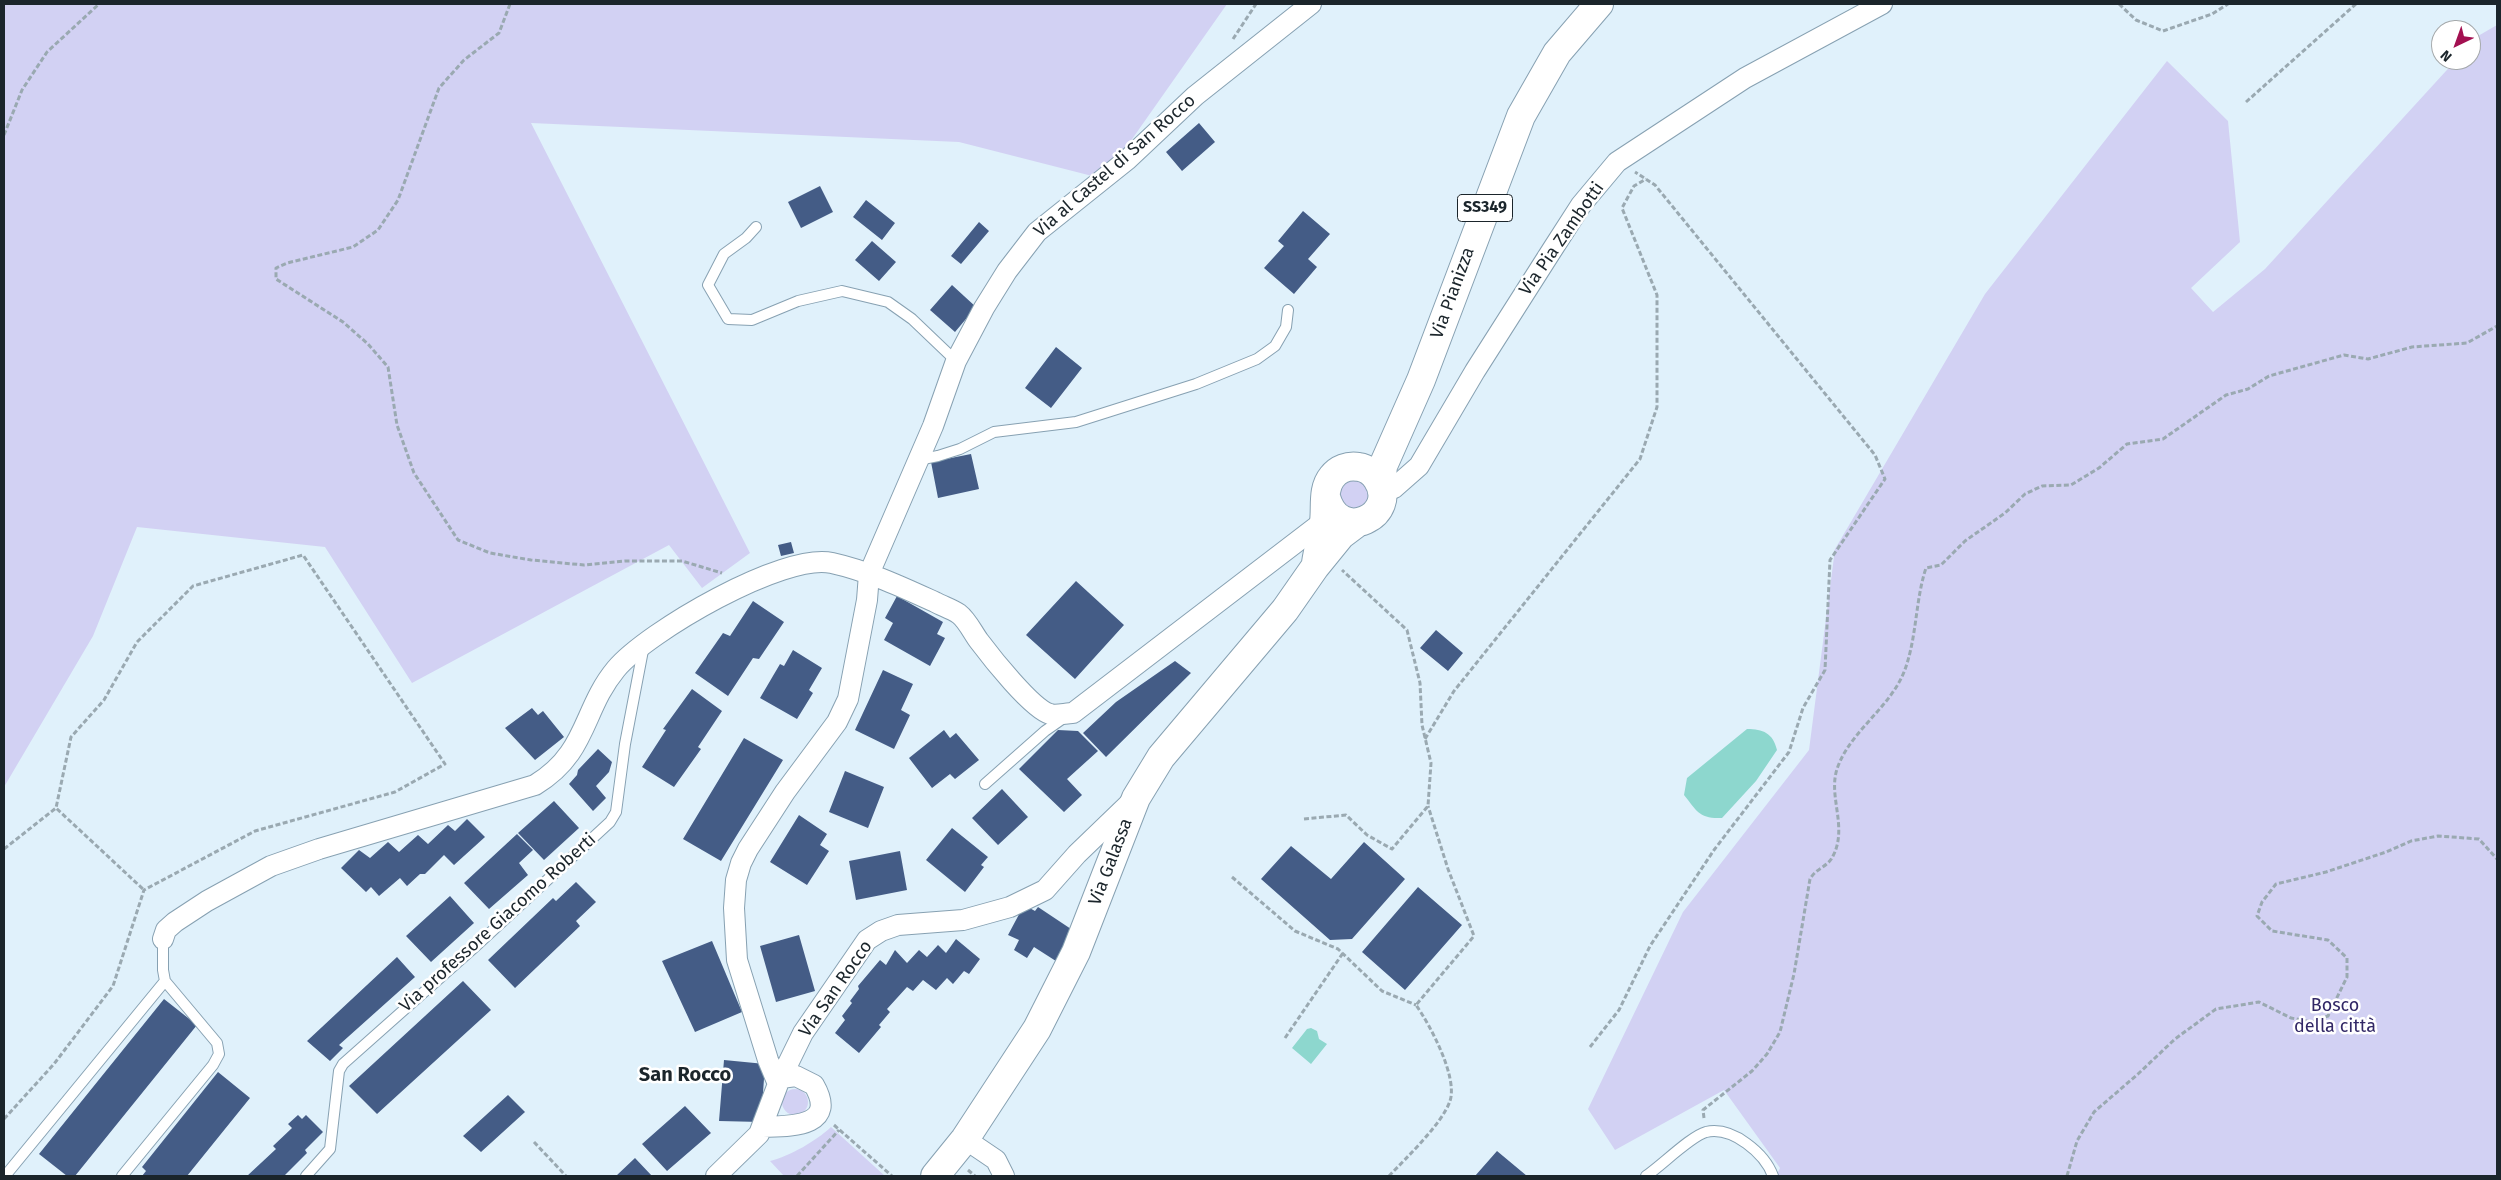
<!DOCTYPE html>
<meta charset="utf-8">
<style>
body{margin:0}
#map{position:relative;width:2501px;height:1180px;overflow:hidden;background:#e0f1fb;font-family:"Fira Sans",sans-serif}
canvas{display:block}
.frame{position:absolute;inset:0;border:5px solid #1b252b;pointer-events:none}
.north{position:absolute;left:2431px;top:20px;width:50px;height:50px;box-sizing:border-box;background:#fff;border:1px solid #a4a8aa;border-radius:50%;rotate:222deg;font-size:14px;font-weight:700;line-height:20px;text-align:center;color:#1b252b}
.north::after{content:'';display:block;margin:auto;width:18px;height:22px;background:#a31051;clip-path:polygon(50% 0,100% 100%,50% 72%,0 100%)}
</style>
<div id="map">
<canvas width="2501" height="1180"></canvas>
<div class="frame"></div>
<div class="north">N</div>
</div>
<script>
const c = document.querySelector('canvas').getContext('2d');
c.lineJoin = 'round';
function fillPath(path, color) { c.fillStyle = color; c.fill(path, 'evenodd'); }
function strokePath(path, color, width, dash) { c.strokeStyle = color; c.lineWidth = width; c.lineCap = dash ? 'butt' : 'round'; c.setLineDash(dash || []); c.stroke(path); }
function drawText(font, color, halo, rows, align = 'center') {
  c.font = font + ' "Fira Sans",sans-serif'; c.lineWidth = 5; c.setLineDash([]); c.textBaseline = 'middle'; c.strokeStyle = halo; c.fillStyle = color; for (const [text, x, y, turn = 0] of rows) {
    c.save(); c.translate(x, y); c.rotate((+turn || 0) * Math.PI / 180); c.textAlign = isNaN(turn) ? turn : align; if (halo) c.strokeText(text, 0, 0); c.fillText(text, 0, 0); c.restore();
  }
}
fillPath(new Path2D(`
 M 4,4 L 1227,4 L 1104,179 L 959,142 L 531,123 L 750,553 L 702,588 L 669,545 L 412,683 L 325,547 L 137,527 L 93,636 L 4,787 Z
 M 2497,25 L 2497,1176 L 1776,1176 L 1780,1168 L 1724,1090 L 1615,1150 L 1588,1109 L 1683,912 L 1809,750 L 1835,549 L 1985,294 L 2167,61 L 2228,121 L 2240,242 L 2191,288 L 2213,312 L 2265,269 L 2456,60 L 2471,60 L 2471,44 L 2478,36 Z
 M 1361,479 L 1371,492 L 1365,508 L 1345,509 L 1338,490 L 1344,481 Z
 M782 1102a13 13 0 1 1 26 0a13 13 0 1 1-26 0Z
 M 831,1127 L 885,1176 L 784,1176 L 770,1161 C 790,1156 816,1141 831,1127 Z`), '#d2d1f3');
fillPath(new Path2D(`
 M 1747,729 C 1763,729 1773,733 1777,750 L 1756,781 L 1722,818 C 1699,819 1697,811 1684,795 L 1687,778 Z
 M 1311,1028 L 1317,1031 L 1319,1039 L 1327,1044 L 1311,1064 L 1292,1048 L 1307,1029 Z`), '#8dd7ce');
fillPath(new Path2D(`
 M 1199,123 L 1215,142 L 1182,171 L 1166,152 Z
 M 820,186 L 833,212 L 801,228 L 788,202 Z
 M 866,200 L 895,223 L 882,240 L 853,217 Z
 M 1303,211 L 1330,234 L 1308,259 L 1317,267 L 1294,294 L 1264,268 L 1284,246 L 1278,241 Z
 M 979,222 L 989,231 L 961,264 L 951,256 Z
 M 872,241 L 896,262 L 879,281 L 855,260 Z
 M 952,285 L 976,307 L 955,332 L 930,310 Z
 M 1056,347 L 1082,368 L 1051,408 L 1025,388 Z
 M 971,454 L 979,489 L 938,498 L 931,462 Z
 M 791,542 L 794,553 L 781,556 L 778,545 Z
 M 1076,581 L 1124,625 L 1075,679 L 1026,635 Z
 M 897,596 L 943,622 L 937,634 L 945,638 L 930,666 L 884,640 L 893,623 L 885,618 Z
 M 753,601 L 784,622 L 759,659 L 753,658 L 728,696 L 695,673 L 723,633 L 730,636 Z
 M 1436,630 L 1463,653 L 1448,671 L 1420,648 Z
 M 793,650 L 822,668 L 809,690 L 813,693 L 797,719 L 760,698 L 780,664 L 784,666 Z
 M 1175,661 L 1191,673 L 1106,757 L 1083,733 L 1116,702 Z
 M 883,670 L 913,684 L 901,710 L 910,715 L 894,749 L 855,730 Z
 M 692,689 L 722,711 L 698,747 L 701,749 L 674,787 L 642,767 L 666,730 L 663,729 Z
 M 532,708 L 538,715 L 543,711 L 564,737 L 535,760 L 505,728 Z
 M 944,730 L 950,738 L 956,733 L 979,760 L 955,779 L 950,774 L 932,788 L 909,758 Z
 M 1058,730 L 1078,731 L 1098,751 L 1067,779 L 1082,795 L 1064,812 L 1019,769 Z
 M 744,738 L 783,760 L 721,861 L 683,839 Z
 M 598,749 L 612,762 L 609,772 L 596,786 L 606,798 L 593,811 L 569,784 L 577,775 L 578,770 Z
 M 845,771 L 884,787 L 868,828 L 829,812 Z
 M 1002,789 L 1028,817 L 998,845 L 972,818 Z
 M 554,801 L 579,828 L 544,860 L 518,833 Z
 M 799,815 L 827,834 L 820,845 L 829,851 L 807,885 L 770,862 Z
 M 467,819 L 485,837 L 454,865 L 444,855 L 425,874 L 420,874 L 407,886 L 400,878 L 379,896 L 371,887 L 366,892 L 341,868 L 359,850 L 370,858 L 388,842 L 399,852 L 418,835 L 428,844 L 448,825 L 455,831 Z
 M 952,828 L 988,857 L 981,865 L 984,867 L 965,892 L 926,860 Z
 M 517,834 L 533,850 L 519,863 L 528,875 L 489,909 L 464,883 Z
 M 1364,842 L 1405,879 L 1352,939 L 1330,940 L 1261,879 L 1291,846 L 1331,879 Z
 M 900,851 L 907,890 L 856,900 L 849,861 Z
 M 576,882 L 596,902 L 576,921 L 580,926 L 515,988 L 488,960 L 553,898 L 556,901 Z
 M 1418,887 L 1462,925 L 1405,990 L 1362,952 Z
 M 450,896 L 474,923 L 431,962 L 406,936 Z
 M 1024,905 L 1035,911 L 1038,907 L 1077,933 L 1059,963 L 1034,947 L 1027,958 L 1014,950 L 1019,940 L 1008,935 Z
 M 799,935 L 815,991 L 776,1002 L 760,946 Z
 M 956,939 L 980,959 L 969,974 L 964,971 L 953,984 L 947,978 L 936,990 L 923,980 L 913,991 L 907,987 L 887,1009 L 890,1012 L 879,1025 L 881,1027 L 859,1053 L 835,1033 L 845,1020 L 842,1016 L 852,1003 L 850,1001 L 859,989 L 858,986 L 880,960 L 886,965 L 895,950 L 907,963 L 919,950 L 927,957 L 938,945 L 946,953 Z
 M 712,941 L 742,1012 L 695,1032 L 662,961 Z
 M 397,957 L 415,977 L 339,1045 L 343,1048 L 330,1061 L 307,1041 Z
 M 463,981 L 491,1010 L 377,1114 L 349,1086 Z
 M 164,999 L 197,1025 L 75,1176 L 67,1176 L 39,1154 Z
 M 724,1060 L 765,1064 L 761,1122 L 719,1121 Z
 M 218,1072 L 250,1098 L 187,1176 L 142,1176 L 146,1171 L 142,1167 Z
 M 508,1095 L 525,1112 L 481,1152 L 463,1136 Z
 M 685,1106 L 711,1133 L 667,1171 L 642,1144 Z
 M 298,1115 L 302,1119 L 306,1115 L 323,1132 L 305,1150 L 307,1153 L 284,1176 L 247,1176 L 276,1149 L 273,1146 L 292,1128 L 288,1124 Z
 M 1497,1151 L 1527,1176 L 1475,1176 Z
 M 635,1158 L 652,1176 L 616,1176 Z`), '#445c86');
const lane = new Path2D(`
 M 756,227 L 746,238 L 724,254 L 708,285 L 728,319 L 752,320 L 798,301 L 842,291 L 888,302 L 912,319 L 956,361
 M 918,460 L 938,456 L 960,449 L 994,432 L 1076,422 L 1196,384 L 1257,359 L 1275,346 L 1286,327 L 1288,310
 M 985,784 L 1045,731 L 1065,717
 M 5,1176 L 165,981 L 163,970 L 163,939
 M 122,1176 L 213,1065 L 219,1054 L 217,1043 L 165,981
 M 306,1176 L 330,1149 L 339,1071 L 343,1064 L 477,945 L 610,822 L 616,812 L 625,744 L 644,645
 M 1646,1176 C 1661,1166 1691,1136 1706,1132 C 1733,1126 1765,1154 1773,1176`);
const street = new Path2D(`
 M 1383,493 L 1394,488 L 1419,466 L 1475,371 L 1552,250 L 1581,205 L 1617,162 L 1745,78 L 1882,4
 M 163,939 L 166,930 L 175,922 L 207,901 L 271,866 L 319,849 L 535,785 C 588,753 582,710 616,669 C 647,632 784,552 832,563 C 868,571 902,587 935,602 C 942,606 952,609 959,614 C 967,620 973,633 979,641 C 991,657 1032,709 1050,714 C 1056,716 1066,713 1073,713 L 1324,521
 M 778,1084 L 768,1060 L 737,960 L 734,908 L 736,880 L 741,863 L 748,849 L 785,792 L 837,722 L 848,699 L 867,600 L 869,574 L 933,426 L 956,361 L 984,308 L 1007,271 L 1037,232 L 1127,160 L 1195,96 L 1311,4
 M 763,1127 C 788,1126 839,1128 814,1085 L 796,1076 L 781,1078
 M 965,1139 L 996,1160 L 1004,1176
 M 716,1176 L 759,1134 L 778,1084 L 803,1033 L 867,940 L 881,931 L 898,925 L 963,920 L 1010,907 L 1045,890 L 1077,854 L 1132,801`);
const primary = new Path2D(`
 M 1381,485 L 1383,466 L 1421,380 L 1521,116 L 1557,53 L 1599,4
 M 1316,563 C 1318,549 1322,535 1324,522 C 1326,507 1322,489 1332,477 C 1338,469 1348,465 1359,467 C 1366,468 1373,473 1377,479 C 1401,515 1339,546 1326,497
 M 935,1176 L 965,1139 L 1037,1029 L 1076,952 L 1136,798 L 1161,757 L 1285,610 L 1315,567 L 1341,535 L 1357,523`);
strokePath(lane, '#87a1b2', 12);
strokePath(street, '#87a1b2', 22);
strokePath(primary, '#87a1b2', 30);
strokePath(new Path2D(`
 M 510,4 L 499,33 L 464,60 L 439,88 L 398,200 L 378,230 L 353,247 L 287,263 L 276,268 L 276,279 L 343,322 L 368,344 L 388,367 L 397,425 L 414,473 L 458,540 L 490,553 L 531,560 L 584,565 L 625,561 L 682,561 L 722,573
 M 2119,4 L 2136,20 L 2163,31 L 2212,14 L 2228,4
 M 1233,39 L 1256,4
 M 2246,102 L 2356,4
 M 4,135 L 22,90 L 47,52 L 99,4
 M 1425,739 L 1454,691 L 1640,459 L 1657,407 L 1657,295 L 1622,208 L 1634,186 L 1646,179
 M 1304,819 L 1346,815 L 1367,835 L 1392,849 L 1428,806 L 1431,763 L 1422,725 L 1420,683 L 1407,630 L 1342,570
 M 4,849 L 56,808
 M 1232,877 L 1295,931 L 1338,949 L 1382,991 L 1416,1005
 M 1285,1038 L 1343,953
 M 1590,1047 L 1619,1010 L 1650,946 L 1714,850 L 1789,752 L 1803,708 L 1825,670 L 1830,560 L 1885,479 L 1875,455 L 1655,185 L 1635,172
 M 1704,1118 L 1703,1110 L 1752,1071 L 1767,1054 L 1780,1032 L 1794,974 L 1810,879 C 1816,868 1828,867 1833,856 C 1848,827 1828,797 1837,769 C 1850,731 1889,709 1904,672 C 1917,639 1915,601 1926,568 L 1941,565 L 1965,541 L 2005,513 L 2025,494 L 2042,486 L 2071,485 L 2099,468 L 2127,444 L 2163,439 L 2226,395 L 2248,389 L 2269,376 L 2344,355 L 2368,359 L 2412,347 L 2467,343 L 2497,326
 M 4,1119 L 54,1064 L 113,986 L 144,890 L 255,831 L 395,792 L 445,764 L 303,555 L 193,586 L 137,642 L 104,700 L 71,737 L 56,808 L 144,890
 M 834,1125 L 892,1176
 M 534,1142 L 566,1176
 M 968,1170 L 975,1176
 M 797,1176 L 839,1130
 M 1389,1176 C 1406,1158 1442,1124 1450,1101 C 1458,1077 1430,1025 1416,1005 L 1474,936 L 1448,869 L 1428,806
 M 2067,1176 L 2077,1141 L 2094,1112 L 2138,1074 L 2175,1039 L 2216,1009 L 2259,1002 L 2291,1018 L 2312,1022 L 2328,1016 L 2347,977 L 2347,958 L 2328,940 L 2272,931 L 2257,916 L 2262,902 L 2276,884 L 2326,872 L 2386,852 L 2411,841 L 2438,836 L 2479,839 L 2497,859`), '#9aa9b1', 3, [5, 2.5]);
strokePath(lane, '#fff', 10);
strokePath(street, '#fff', 20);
strokePath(primary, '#fff', 28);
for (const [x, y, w] of [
 [1485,208,55]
]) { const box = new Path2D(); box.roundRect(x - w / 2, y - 13.5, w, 27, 4); c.fillStyle = '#fff'; c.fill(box); strokePath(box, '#1b252b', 1); }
drawText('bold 16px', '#1b252b', null, [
 ["SS349",1485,208]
]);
drawText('18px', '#1b252b', '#fff', [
 ["Via al Castel di San Rocco",1115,166,-41],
 ["Via Pia Zambotti",1562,239,-55],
 ["Via Pianizza",1453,293,-70],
 ["Via Galassa",1111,862,-69],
 ["Via professore Giacomo Roberti",498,923,-42],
 ["Via San Rocco",836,989,-55]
]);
drawText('18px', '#322866', '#fff', [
 ["Bosco",2335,1006],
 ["della città",2335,1027]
]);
drawText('bold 20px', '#1b252b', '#fff', [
 ["San Rocco",685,1075]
]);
</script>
